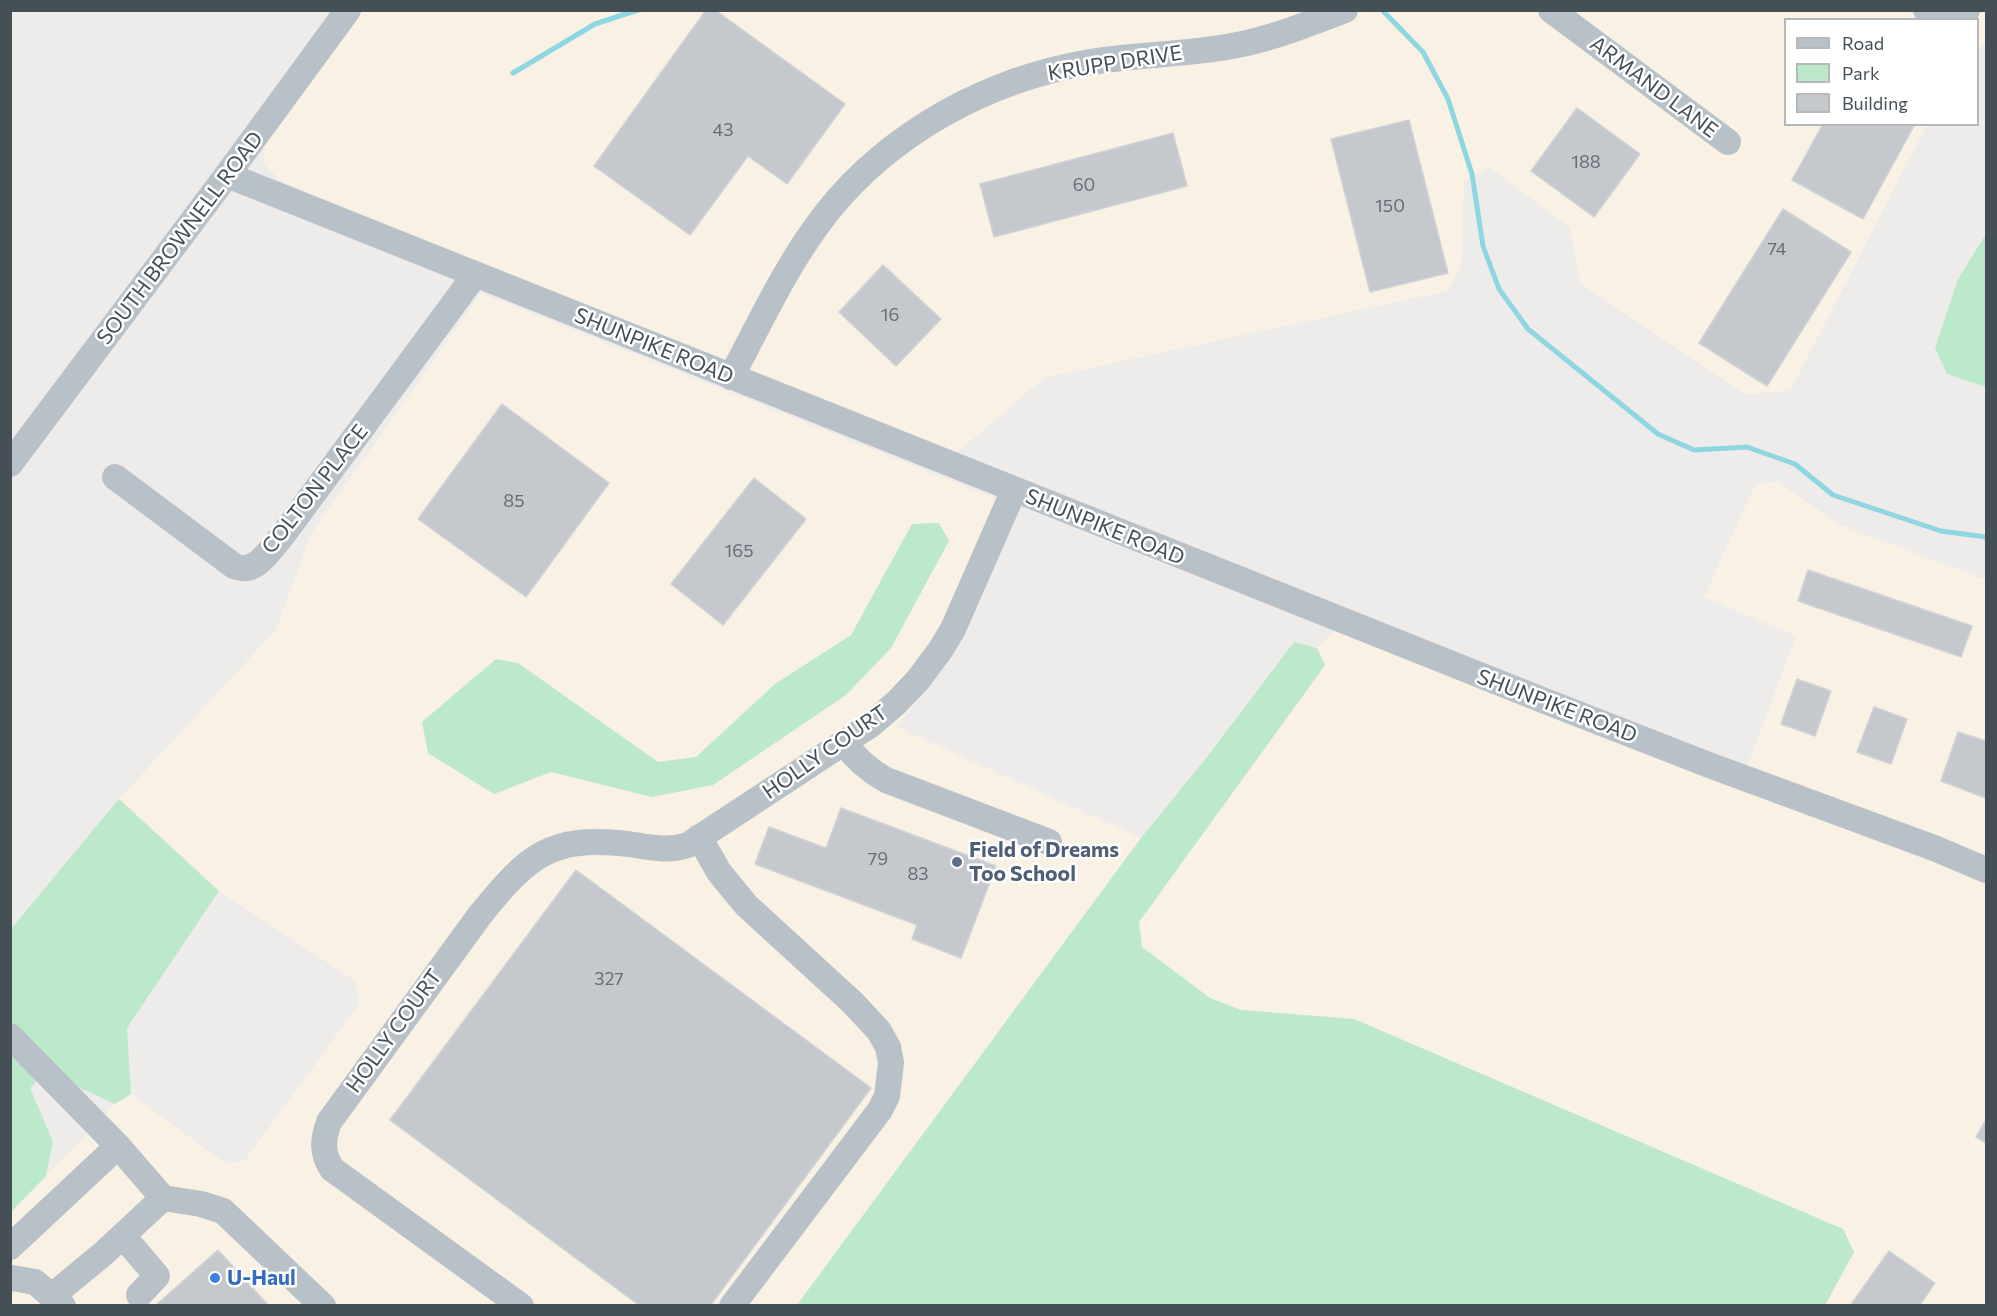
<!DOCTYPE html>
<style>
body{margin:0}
#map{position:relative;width:1997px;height:1316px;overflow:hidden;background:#eeebeb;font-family:Commissioner,sans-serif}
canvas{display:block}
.frame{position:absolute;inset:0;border:12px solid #455056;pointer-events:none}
.legend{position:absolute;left:1784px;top:18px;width:195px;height:108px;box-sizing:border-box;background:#fff;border:2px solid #b5b9bb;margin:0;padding:8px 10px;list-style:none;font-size:18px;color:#455056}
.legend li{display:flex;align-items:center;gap:12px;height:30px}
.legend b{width:30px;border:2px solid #b5b9bb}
</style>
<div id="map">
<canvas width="1997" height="1316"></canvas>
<div class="frame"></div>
<ul class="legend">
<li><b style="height:8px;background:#b7c1c7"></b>Road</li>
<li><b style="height:16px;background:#bce9ca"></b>Park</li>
<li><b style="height:16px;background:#c5c9ce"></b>Building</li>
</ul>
</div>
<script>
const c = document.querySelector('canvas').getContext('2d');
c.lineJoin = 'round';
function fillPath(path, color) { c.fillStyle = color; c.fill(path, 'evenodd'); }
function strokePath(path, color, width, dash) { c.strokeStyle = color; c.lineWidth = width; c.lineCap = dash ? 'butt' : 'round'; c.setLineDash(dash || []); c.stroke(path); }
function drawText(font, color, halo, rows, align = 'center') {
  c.font = font + ' Commissioner,sans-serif'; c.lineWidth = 5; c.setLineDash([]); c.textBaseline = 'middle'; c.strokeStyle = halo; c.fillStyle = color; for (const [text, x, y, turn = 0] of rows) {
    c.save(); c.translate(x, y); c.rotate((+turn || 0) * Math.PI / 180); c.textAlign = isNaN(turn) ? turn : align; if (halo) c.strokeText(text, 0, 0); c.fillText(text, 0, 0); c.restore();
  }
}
fillPath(new Path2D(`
 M 362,11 L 1986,11 L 1986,42 L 1978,49 L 1978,20 L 1786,20 L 1786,124 L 1927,125 L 1790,391 L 1745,394 L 1581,284 L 1570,228 L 1490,168 L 1464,181 L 1461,267 L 1448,291 L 1044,378 L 952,457 L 494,271 L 281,181 L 264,164 L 263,144 Z
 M 481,293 L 1020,508 L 961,640 L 897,727 L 1141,838 L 797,1305 L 11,1306 L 11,1212 L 115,1104 L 131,1094 L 226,1164 L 245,1160 L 360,1003 L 355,981 L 219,891 L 119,799 L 276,630 L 311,534 Z
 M 1777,481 L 1838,524 L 1986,580 L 1986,1305 L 1825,1305 L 1854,1252 L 1355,1019 L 1241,1010 L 1210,998 L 1142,947 L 1139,922 L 1325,666 L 1317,648 L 1334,630 L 1746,770 L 1796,636 L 1704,597 L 1755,485 Z`), '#f9f1e4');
fillPath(new Path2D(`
 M 1986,234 L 1986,387 L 1947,374 L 1935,348 L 1958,279 Z
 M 939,523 L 949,541 L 891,648 L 846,695 L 713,785 L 652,797 L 551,772 L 494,794 L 428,753 L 422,722 L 496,659 L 518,663 L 658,762 L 696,757 L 775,684 L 851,635 L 912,524 Z
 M 1294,642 L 1317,648 L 1325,665 L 1139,922 L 1142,947 L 1210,998 L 1241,1010 L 1354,1019 L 1843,1229 L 1854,1252 L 1825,1305 L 797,1305 L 1141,838 L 1207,757 Z
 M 119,799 L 219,891 L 127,1028 L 131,1094 L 115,1104 L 46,1072 L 30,1088 L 53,1142 L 46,1176 L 11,1212 L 11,929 Z`), '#bce9ca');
strokePath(new Path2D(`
 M 1383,11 L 1423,52 L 1448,99 L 1472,174 L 1483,246 L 1499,289 L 1528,329 L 1658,434 L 1694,450 L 1747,447 L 1795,464 L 1833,495 L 1941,531 L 1986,537
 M 513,73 L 595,24 L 638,10`), '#8dd7e2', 5);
const building = new Path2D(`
 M 706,10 L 715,10 L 845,104 L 787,184 L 748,156 L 690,235 L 594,166 Z
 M 1577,108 L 1640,154 L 1594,217 L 1531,171 Z
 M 1409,120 L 1448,273 L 1370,292 L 1331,139 Z
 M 1823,124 L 1915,124 L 1863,219 L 1792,180 Z
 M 1173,133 L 1187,186 L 994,237 L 980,184 Z
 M 1783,209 L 1851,252 L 1767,386 L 1699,343 Z
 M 883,265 L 941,319 L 896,366 L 839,312 Z
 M 502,404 L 609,483 L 526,597 L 418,519 Z
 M 754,478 L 806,519 L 723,625 L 671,584 Z
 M 1808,570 L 1972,626 L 1961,657 L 1798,601 Z
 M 1797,679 L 1831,691 L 1815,736 L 1781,724 Z
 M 1874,707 L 1907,719 L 1891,764 L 1857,752 Z
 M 1958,732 L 1986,741 L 1986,798 L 1941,781 Z
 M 841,808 L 996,866 L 961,958 L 912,939 L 917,925 L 755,864 L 769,827 L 826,848 Z
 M 576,870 L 871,1088 L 710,1306 L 640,1306 L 390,1120 Z
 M 1986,1120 L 1986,1143 L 1976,1137 Z
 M 218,1250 L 269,1306 L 155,1306 Z
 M 1889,1251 L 1935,1283 L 1919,1306 L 1850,1306 Z`);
fillPath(building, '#c5c9ce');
strokePath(building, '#d0d2d6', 1.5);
strokePath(new Path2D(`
 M 1551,10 L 1728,142
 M 1926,10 L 1938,20
 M 1954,20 L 1967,10
 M 227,175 L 1545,701 L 1709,765 L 1934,848 L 1986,870
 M 731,377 C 758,327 782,274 816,227 C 875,144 971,87 1070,66 C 1123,54 1179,56 1232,46 C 1271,39 1308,24 1345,10
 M 10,464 L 227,175 L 348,10
 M 115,477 L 234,566 C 255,576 270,550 282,536 L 475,275
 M 844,743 C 856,759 868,770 886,780 L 1049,842
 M 699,837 L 719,872 L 746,905 L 853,1003 L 879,1031 L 888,1047 L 891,1063 L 887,1096 L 880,1110 L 732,1306
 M 10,1036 L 118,1146
 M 163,1198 L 201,1204 L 223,1211 L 323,1306
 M 123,1236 L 157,1276 L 139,1295
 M 10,1247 L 118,1146 L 163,1198 L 104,1253 L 52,1296
 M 12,1278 L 35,1282 L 63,1306
 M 521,1306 L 332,1169 C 321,1152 323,1139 329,1122 L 480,915 C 528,856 549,835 628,844 C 649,847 668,852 688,845 L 869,726 L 896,703 L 918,680 L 941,649 L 953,629 L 1014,490`), '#b7c1c7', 26);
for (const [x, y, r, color] of [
 [957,862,6,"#5c6f8a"],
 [215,1278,6,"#3f7fe0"]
]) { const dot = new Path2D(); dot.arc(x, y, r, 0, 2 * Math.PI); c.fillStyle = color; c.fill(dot); strokePath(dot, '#fff', 2); }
drawText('18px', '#656e74', null, [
 ["43",723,130],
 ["188",1586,162],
 ["60",1084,185],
 ["150",1390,206],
 ["74",1777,249],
 ["16",890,315],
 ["85",514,501],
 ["165",739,551],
 ["79",878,859],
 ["83",918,874],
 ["327",609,979]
]);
drawText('21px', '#455056', '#fff', [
 ["KRUPP DRIVE",1115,63,-9],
 ["ARMAND LANE",1654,87,37],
 ["SOUTH BROWNELL ROAD",180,238,-53],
 ["SHUNPIKE ROAD",654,346,22],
 ["COLTON PLACE",315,489,-52],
 ["SHUNPIKE ROAD",1105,527,22],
 ["SHUNPIKE ROAD",1557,706,21],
 ["HOLLY COURT",825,752,-35],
 ["HOLLY COURT",394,1031,-54]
]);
drawText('bold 21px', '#4e5e75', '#fff', [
 ["Field of Dreams",969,850],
 ["Too School",969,874]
], 'left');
drawText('bold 21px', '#366cbe', '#fff', [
 ["U-Haul",227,1278]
], 'left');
</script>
